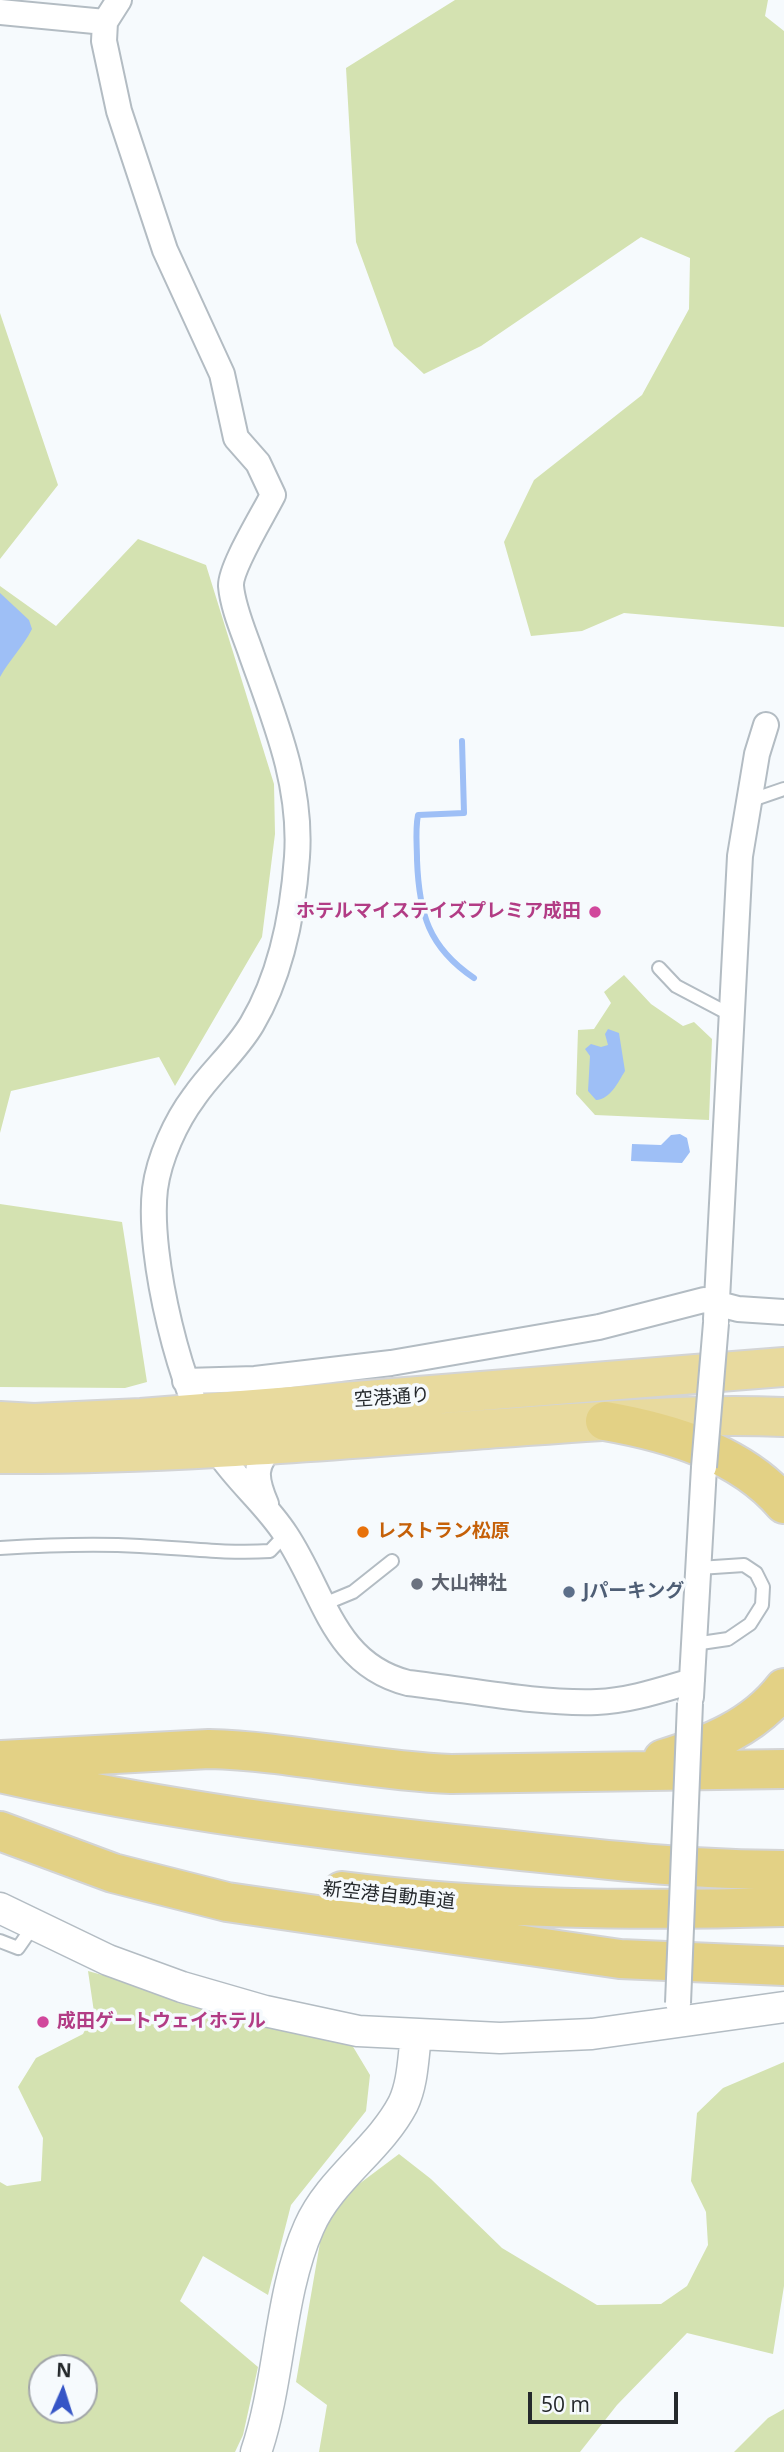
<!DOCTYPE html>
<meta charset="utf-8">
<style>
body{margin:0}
#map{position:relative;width:784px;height:2452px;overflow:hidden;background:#f6fafd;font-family:"Open Sans",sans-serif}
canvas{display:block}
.north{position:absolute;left:28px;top:2354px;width:70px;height:70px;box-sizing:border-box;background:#f6fafd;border:2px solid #a2a6a9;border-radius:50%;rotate:3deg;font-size:19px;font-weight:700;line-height:28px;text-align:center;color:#25292c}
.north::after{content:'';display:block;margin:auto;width:24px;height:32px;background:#3655c6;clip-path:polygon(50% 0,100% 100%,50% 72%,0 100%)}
.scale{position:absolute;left:528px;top:2392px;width:150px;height:32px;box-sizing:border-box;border:4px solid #25292c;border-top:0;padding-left:9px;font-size:21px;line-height:24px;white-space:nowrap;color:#25292c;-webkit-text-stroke:5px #f6fafd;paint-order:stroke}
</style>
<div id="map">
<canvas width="784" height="2452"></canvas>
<div class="north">N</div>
<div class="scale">50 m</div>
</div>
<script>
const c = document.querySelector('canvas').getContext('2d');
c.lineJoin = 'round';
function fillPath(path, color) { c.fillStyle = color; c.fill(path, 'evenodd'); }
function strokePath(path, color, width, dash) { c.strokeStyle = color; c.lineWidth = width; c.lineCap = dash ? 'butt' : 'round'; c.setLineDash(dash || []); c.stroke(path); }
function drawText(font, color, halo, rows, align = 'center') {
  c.font = font + ' "Open Sans","Noto Sans JP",sans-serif'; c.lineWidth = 7; c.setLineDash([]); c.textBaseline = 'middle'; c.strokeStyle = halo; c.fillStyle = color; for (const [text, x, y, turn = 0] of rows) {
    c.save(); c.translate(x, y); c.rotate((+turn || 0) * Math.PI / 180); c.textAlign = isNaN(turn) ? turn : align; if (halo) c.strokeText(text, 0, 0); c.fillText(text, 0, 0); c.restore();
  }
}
fillPath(new Path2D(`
 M 455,0 L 768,0 L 765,16 L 784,31 L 784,627 L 624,613 L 582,631 L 531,636 L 504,542 L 534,480 L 642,395 L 689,309 L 690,258 L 641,237 L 481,346 L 424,374 L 394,346 L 356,242 L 346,68 Z
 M 0,313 L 58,485 L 0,559 Z
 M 138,539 L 206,565 L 274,784 L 275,834 L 262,937 L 175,1086 L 159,1057 L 11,1091 L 0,1133 L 0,586 L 56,626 Z
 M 624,975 L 651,1004 L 683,1026 L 694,1022 L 712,1039 L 709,1120 L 595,1115 L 576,1094 L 578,1030 L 594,1029 L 611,1003 L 604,992 Z
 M 0,1204 L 122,1222 L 147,1382 L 125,1388 L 0,1387 Z
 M 88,1971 L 352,2045 L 370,2075 L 366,2111 L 291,2205 L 268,2295 L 203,2256 L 180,2301 L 258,2367 L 243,2435 L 235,2452 L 0,2452 L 0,2182 L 7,2186 L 41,2181 L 43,2138 L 18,2087 L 36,2058 L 83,2034 L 94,2012 ZM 42,2368 L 84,2368 L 84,2410 L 42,2410 Z
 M 784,2062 L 784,2286 L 773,2354 L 687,2333 L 617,2405 L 580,2452 L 319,2452 L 327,2405 L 296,2382 L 321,2237 L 339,2199 L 399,2154 L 431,2179 L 502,2248 L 597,2305 L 661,2304 L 687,2286 L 708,2245 L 706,2212 L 691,2181 L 697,2113 L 723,2088 Z
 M 784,2409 L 784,2452 L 734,2452 L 768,2418 Z`), '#d4e2b1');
fillPath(new Path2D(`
 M 0,593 L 29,620 L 32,629 C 23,647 10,659 0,677 Z
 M 608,1029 L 619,1033 L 625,1071 C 618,1082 611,1099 596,1100 L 588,1091 L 590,1056 L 585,1049 L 591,1044 L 601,1047 L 608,1045 L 605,1034 Z
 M 680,1134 L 687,1138 L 690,1152 L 682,1163 L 631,1161 L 632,1144 L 661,1145 L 671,1135 Z`), '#9ebff6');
strokePath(new Path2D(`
 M 462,741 L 464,813 L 418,815 C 415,830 417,845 417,860 C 419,913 428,947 474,978`), '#9ebff6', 6);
const service = new Path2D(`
 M 749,801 L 784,789
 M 659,968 L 676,986 L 731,1015
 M 0,1548 C 47,1545 93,1543 140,1546 C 183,1548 227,1554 270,1551 L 286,1534
 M 324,1604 L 353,1592 L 392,1561
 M 694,1644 L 728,1639 L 750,1624 L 762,1605 L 763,1587 L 756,1573 L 744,1565 L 699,1568
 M 0,1941 L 18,1948 L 34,1925`);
const minor = new Path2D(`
 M 119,0 L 105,22 L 104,41 L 119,111 L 165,250 L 222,374 L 236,438 L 258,463 L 273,495 C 263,515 230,568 231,586 C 233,609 245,635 252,656 C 276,723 302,786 297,857 C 293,913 281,975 252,1024 C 236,1051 212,1071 194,1097 C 176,1121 159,1158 155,1189 C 147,1256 181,1395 218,1452 C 238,1482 267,1505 286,1535 C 325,1594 333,1664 408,1683 C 470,1690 535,1704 597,1702 C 629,1701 661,1690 692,1681
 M 0,12 L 105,22
 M 716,1319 L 740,856 L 757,754 L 766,725
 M 185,1381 L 255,1379 L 391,1363 L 599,1327 L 704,1300 L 738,1309 L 784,1312
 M 266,1504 C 255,1478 253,1465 274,1444
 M 691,1697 L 704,1467`);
const tertiary = new Path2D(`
 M 0,1908 L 108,1960 L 182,1987 L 265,2011 L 358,2031 L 500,2038 L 592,2034 L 784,2007
 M 256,2452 C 280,2382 279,2294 309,2227 C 330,2179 379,2150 403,2104 C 413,2083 413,2058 416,2036`);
const trunk = new Path2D(`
 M 0,1421 L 34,1423 L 141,1418 L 784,1367
 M 0,1454 C 163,1455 325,1441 487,1429 C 586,1422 685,1413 784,1417`);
const motorway = new Path2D(`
 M 605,1421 C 668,1432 741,1453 784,1504
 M 663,1759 C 709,1745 754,1727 784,1688
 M 2,1760 L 209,1749 C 290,1751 370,1771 451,1774 L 784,1769
 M 0,1773 C 162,1810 328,1831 493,1848 C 590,1858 687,1870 784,1870
 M 0,1831 L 113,1873 L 227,1902 L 620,1959 L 784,1966
 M 342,1891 C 489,1910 636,1911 784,1907`);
strokePath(service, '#b3bcc3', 16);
strokePath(minor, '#b3bcc3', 28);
strokePath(tertiary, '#b3bcc3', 33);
strokePath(trunk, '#d3d4d5', 42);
strokePath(motorway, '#d3d4d5', 42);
strokePath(service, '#fff', 12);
strokePath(minor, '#fff', 24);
strokePath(tertiary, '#fff', 30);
strokePath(trunk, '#e8da9e', 38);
strokePath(motorway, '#e3d185', 38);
const minorBridge = new Path2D(`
 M 704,1467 L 716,1323
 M 678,2003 L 690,1703`);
strokePath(minorBridge, '#b3bcc3', 28, []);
strokePath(minorBridge, '#fff', 24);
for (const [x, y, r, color] of [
 [595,912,7,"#d1479c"],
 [363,1532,7,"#e8710a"],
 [417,1584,7,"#6b7280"],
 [569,1592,7,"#5c6f8a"],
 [43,2022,7,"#d1479c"]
]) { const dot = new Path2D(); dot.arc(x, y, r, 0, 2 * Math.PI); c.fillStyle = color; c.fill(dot); strokePath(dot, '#f6fafd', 2.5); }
drawText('bold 19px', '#b23c85', '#f6fafd', [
 ["ホテルマイステイズプレミア成田",581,912],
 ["成田ゲートウェイホテル",57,2022,"left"]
], 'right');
drawText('19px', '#25292c', '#f6fafd', [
 ["空港通り",392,1398,-4],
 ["新空港自動車道",389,1896,6]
]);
drawText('bold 19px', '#c56008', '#f6fafd', [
 ["レストラン松原",377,1532]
], 'left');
drawText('bold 19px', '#5b616d', '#f6fafd', [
 ["大山神社",431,1584]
], 'left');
drawText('bold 19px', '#4e5e75', '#f6fafd', [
 ["Jパーキング",583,1592]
], 'left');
</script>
